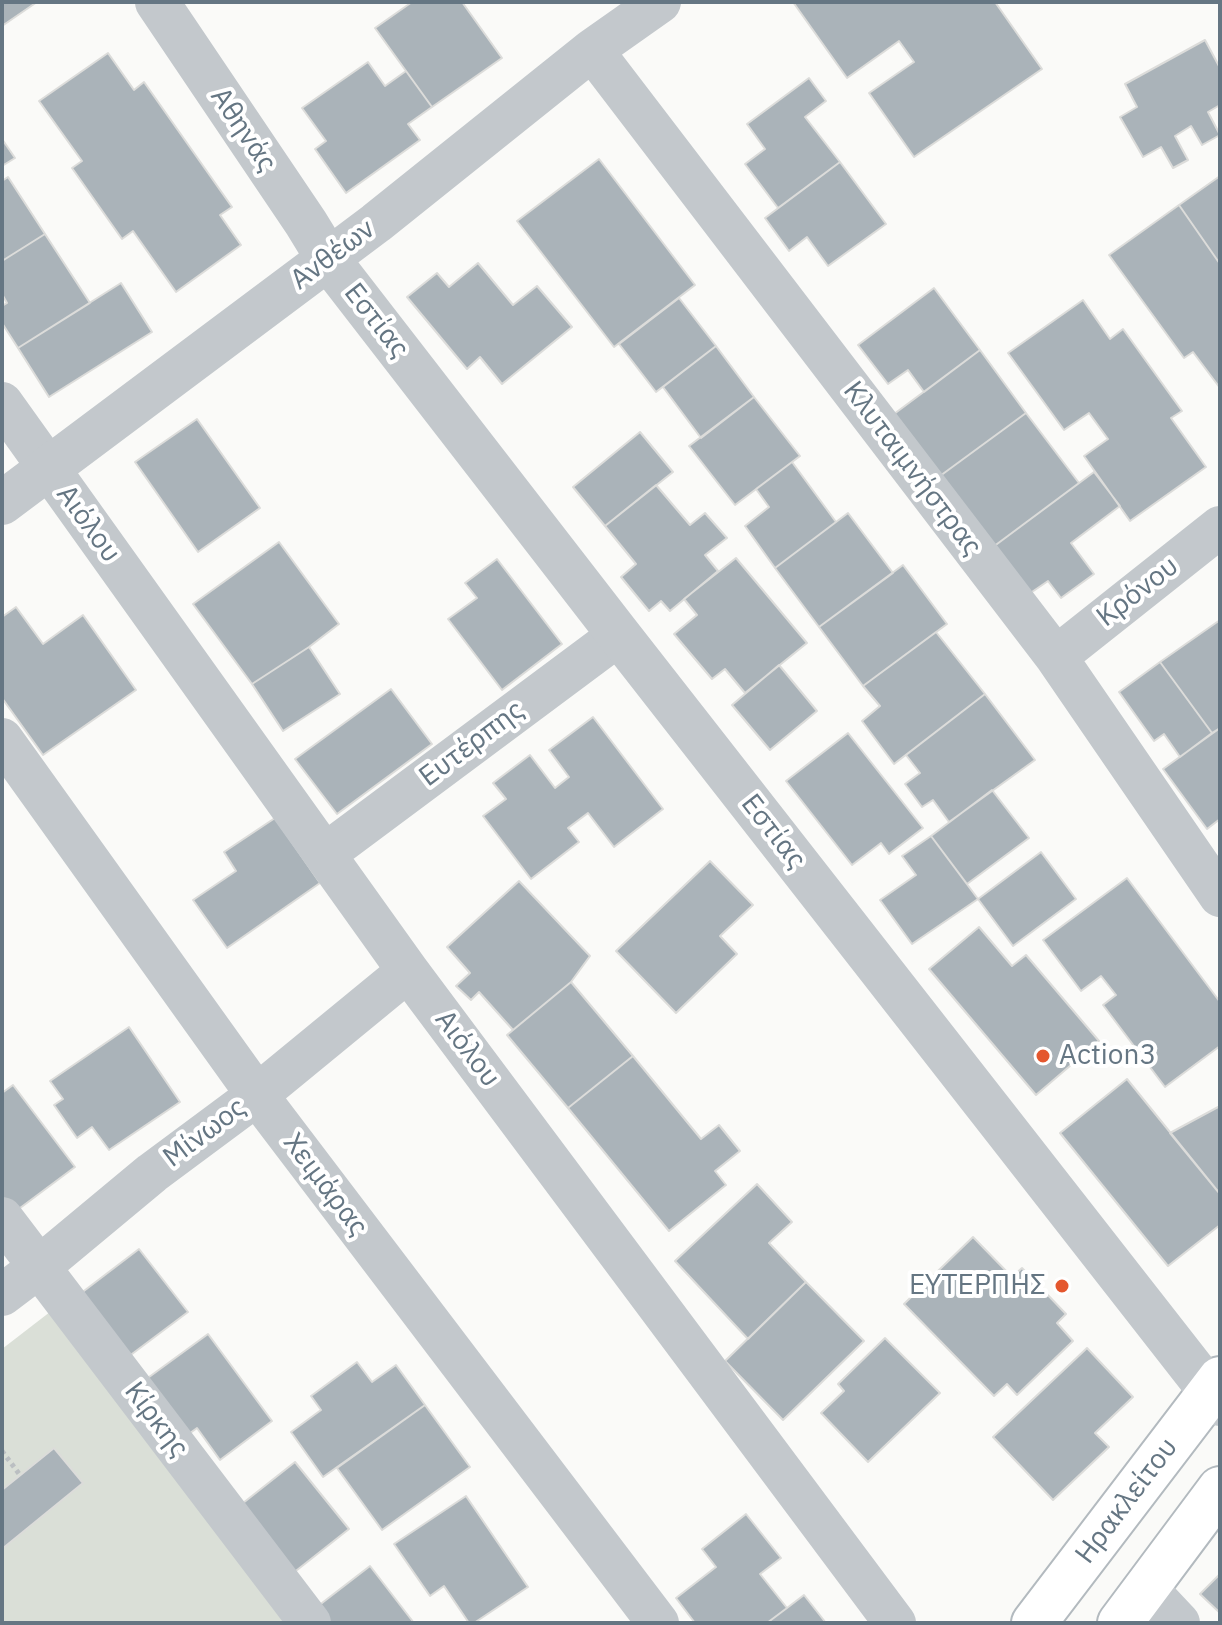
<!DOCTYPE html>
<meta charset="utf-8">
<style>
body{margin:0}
#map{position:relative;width:1222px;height:1625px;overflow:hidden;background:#fafaf8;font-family:"IBM Plex Sans",sans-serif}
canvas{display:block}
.frame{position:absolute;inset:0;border:4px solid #657683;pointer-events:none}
</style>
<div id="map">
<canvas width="1222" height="1625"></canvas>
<div class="frame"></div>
</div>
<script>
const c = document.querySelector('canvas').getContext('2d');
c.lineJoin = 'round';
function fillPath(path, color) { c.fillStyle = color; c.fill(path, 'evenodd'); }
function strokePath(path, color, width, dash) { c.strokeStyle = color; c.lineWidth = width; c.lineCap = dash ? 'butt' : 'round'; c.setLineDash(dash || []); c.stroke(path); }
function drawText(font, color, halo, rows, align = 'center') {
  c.font = font + ' "IBM Plex Sans",sans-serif'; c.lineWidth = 8; c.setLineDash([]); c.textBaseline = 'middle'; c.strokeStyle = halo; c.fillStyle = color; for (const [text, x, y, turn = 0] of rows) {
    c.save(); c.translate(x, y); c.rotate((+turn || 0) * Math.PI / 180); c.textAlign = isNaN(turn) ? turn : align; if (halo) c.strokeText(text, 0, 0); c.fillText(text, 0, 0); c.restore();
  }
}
fillPath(new Path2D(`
 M 59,1305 L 301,1623 L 2,1623 L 2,1349 Z`), '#dadfd7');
const building = new Path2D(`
 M 2,2 L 37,2 L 2,26 Z
 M 412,2 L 462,2 L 502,58 L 432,107 L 375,28 Z
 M 793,2 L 995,2 L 1042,69 L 914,157 L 869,93 L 914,62 L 899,41 L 847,78 Z
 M 1205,40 L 1220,68 L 1220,105 L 1208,112 L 1220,135 L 1202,145 L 1191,126 L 1175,136 L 1188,160 L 1173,168 L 1161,147 L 1143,157 L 1120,117 L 1137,107 L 1125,84 Z
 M 108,53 L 134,90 L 144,82 L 232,207 L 220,215 L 241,245 L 176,292 L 133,231 L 122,239 L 72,168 L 82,161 L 39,101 Z
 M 368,62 L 385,86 L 406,71 L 432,107 L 408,124 L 420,140 L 346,193 L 315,149 L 326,141 L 302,108 Z
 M 809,78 L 826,101 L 805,117 L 840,162 L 778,208 L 745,164 L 765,149 L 747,124 Z
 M 2,139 L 15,158 L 2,166 Z
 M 599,159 L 695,285 L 614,347 L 517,221 Z
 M 840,162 L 886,224 L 828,266 L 807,237 L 789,251 L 765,218 Z
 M 1220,176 L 1220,264 L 1179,205 Z
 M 8,177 L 45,234 L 2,261 L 2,181 Z
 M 1179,205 L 1220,264 L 1220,388 L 1193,352 L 1184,358 L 1109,255 Z
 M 45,234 L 90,303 L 18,348 L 2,323 L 2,306 L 7,303 L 2,294 L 2,261 Z
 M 478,263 L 513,305 L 537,286 L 572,327 L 502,384 L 480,357 L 467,369 L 407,297 L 437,273 L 449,287 Z
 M 121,283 L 152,332 L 49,397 L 18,348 Z
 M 934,288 L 980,350 L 924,392 L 908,370 L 888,384 L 858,345 Z
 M 679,298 L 716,346 L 656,392 L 619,344 Z
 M 1083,300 L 1110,339 L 1123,329 L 1182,411 L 1171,418 L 1206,467 L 1130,521 L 1084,456 L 1108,439 L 1089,413 L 1064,430 L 1008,353 Z
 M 716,346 L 754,397 L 701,438 L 663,387 Z
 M 980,350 L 1026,413 L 940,476 L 894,414 Z
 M 754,397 L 800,456 L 735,505 L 689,446 Z
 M 1026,413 L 1079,483 L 993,547 L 940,476 Z
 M 197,419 L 260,508 L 198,552 L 135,462 Z
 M 640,432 L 673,472 L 605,526 L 573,487 Z
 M 792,462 L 836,522 L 775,568 L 745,526 L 769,507 L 756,489 Z
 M 1094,472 L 1120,506 L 1071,543 L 1094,574 L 1061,598 L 1048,581 L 1029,594 L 993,547 Z
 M 656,485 L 690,525 L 705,513 L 727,538 L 705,555 L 718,571 L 670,611 L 661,601 L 649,611 L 621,577 L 636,564 L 605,526 Z
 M 848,513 L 893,573 L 819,627 L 775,568 Z
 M 279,542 L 339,624 L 309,647 L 252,684 L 193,604 Z
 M 736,558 L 807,643 L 745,693 L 725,669 L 712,679 L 674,634 L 697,615 L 684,599 Z
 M 497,559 L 562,644 L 502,690 L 448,619 L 477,598 L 465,583 Z
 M 903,565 L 947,624 L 863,686 L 819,627 Z
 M 16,607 L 43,644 L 83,615 L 136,690 L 43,755 L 2,698 L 2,617 Z
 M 1220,620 L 1220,728 L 1212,733 L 1160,662 Z
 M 936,632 L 985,694 L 894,764 L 862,721 L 880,706 L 863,686 Z
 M 309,647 L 340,694 L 283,731 L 252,684 Z
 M 1160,662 L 1212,733 L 1180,757 L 1164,734 L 1154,741 L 1119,692 Z
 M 779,665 L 817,711 L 770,750 L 732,705 Z
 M 391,689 L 432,744 L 337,814 L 295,759 Z
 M 985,694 L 1035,760 L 949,822 L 933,800 L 922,807 L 905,784 L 920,773 L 906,755 Z
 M 593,717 L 663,809 L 614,847 L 588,813 L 568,828 L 579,842 L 531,879 L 483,816 L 506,799 L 493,783 L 530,755 L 555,788 L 569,777 L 549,750 Z
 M 1220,728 L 1220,819 L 1207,829 L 1163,769 Z
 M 848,733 L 923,828 L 889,854 L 881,843 L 852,865 L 786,781 Z
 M 992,790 L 1029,838 L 967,884 L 931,836 Z
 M 275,818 L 320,883 L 227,948 L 193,900 L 236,871 L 224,852 Z
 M 931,836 L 978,899 L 912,944 L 880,900 L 916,875 L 902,856 Z
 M 1041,852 L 1076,899 L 1013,946 L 978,899 Z
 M 710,861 L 753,905 L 720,936 L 737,954 L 676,1013 L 616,951 Z
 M 1127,878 L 1220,1002 L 1220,1046 L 1165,1087 L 1103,1005 L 1116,995 L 1101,976 L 1081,991 L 1043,940 Z
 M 519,881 L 590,956 L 571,982 L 513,1030 L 479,992 L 471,1000 L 456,986 L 470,973 L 447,947 Z
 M 979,927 L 1012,966 L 1026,955 L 1099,1041 L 1036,1095 L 929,969 Z
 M 571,982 L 633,1056 L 568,1108 L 507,1035 Z
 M 129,1027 L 180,1102 L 109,1150 L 92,1127 L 77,1138 L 54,1105 L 63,1099 L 50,1081 Z
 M 633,1056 L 701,1139 L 719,1125 L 740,1151 L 715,1171 L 726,1185 L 669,1231 L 568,1108 Z
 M 1127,1079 L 1220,1194 L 1220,1225 L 1168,1266 L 1060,1133 Z
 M 13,1085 L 75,1167 L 8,1217 L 2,1210 L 2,1093 Z
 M 1220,1106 L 1220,1194 L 1170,1133 Z
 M 757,1184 L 792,1222 L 769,1243 L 806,1282 L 748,1339 L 675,1261 Z
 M 973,1237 L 1012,1277 L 1022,1268 L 1066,1314 L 1057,1323 L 1073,1341 L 1017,1395 L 1007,1384 L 994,1396 L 904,1304 Z
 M 139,1249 L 188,1312 L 124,1360 L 76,1297 Z
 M 806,1282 L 864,1341 L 783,1420 L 725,1361 Z
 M 208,1334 L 272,1421 L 220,1460 L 197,1428 L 186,1436 L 145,1380 Z
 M 885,1338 L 940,1393 L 868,1462 L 821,1413 L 844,1391 L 838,1384 Z
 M 1087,1348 L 1133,1397 L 1095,1433 L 1109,1447 L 1053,1500 L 993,1437 Z
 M 357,1362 L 372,1382 L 396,1365 L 425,1405 L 323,1477 L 291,1432 L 321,1410 L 311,1396 Z
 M 425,1405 L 470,1467 L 382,1530 L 337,1468 Z
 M 54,1448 L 83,1483 L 2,1549 L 2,1490 Z
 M 295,1462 L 349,1529 L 292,1574 L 238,1507 Z
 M 466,1496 L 528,1587 L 474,1623 L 469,1623 L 444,1586 L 430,1596 L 394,1544 Z
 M 746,1514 L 781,1558 L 760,1574 L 787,1608 L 767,1623 L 695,1623 L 676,1598 L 716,1567 L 702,1549 Z
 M 370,1566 L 414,1623 L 317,1623 L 309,1613 Z
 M 1220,1574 L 1220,1613 L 1200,1594 Z
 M 804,1595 L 826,1623 L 767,1623 L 787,1608 Z`);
fillPath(building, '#aab3b9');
strokePath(building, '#dcdcda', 2);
const secondary = new Path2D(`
 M 1034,1623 L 1220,1379
 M 1120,1623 L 1220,1489`);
strokePath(secondary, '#b3babf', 48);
strokePath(new Path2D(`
 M 2,1451 L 20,1475`), '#bbbfc2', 5, [4, 4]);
strokePath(new Path2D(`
 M 592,50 L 1056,657 L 1220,896
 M 328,259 L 376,223 L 592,50 L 660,2
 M 2,403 L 408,971 L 895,1623
 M 1056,657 L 1220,527
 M 2,739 L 257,1095 L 658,1623
 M 325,854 L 619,635
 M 2,1218 L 310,1623
 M 2,1295 L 39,1267 L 152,1173 L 257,1095 L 408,971
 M 1147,1589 L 1179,1623`), '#c3c8cc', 42);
strokePath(new Path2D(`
 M 157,2 L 306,223 L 328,259 L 619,635 L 1220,1404
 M 2,503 L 328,259`), '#c3c8cc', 44);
strokePath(secondary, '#fff', 44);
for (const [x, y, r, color] of [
 [1043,1056,8,"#e4572e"],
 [1062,1286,8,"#e4572e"]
]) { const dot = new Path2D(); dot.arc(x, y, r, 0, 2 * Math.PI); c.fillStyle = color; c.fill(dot); strokePath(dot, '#fff', 3); }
drawText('28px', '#657683', '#fff', [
 ["Αθηνάς",243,130,56],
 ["Ανθέων",333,255,-37],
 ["Εστίας",376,321,52],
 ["Κλυταιμνήστρας",912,469,53],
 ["Αιόλου",88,524,54],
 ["Κρόνου",1138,592,-38],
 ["Ευτέρπης",472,744,-37],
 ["Εστίας",773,832,52],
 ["Αιόλου",467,1049,53],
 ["Μίνωος",205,1133,-37],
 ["Χειμάρας",325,1185,53],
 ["Κίρκης",156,1420,53],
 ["Ηρακλείτου",1127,1501,-53]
]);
drawText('28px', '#657683', '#fff', [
 ["Action3",1059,1056],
 ["ΕΥΤΕΡΠΗΣ",1046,1286,"right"]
], 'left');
</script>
